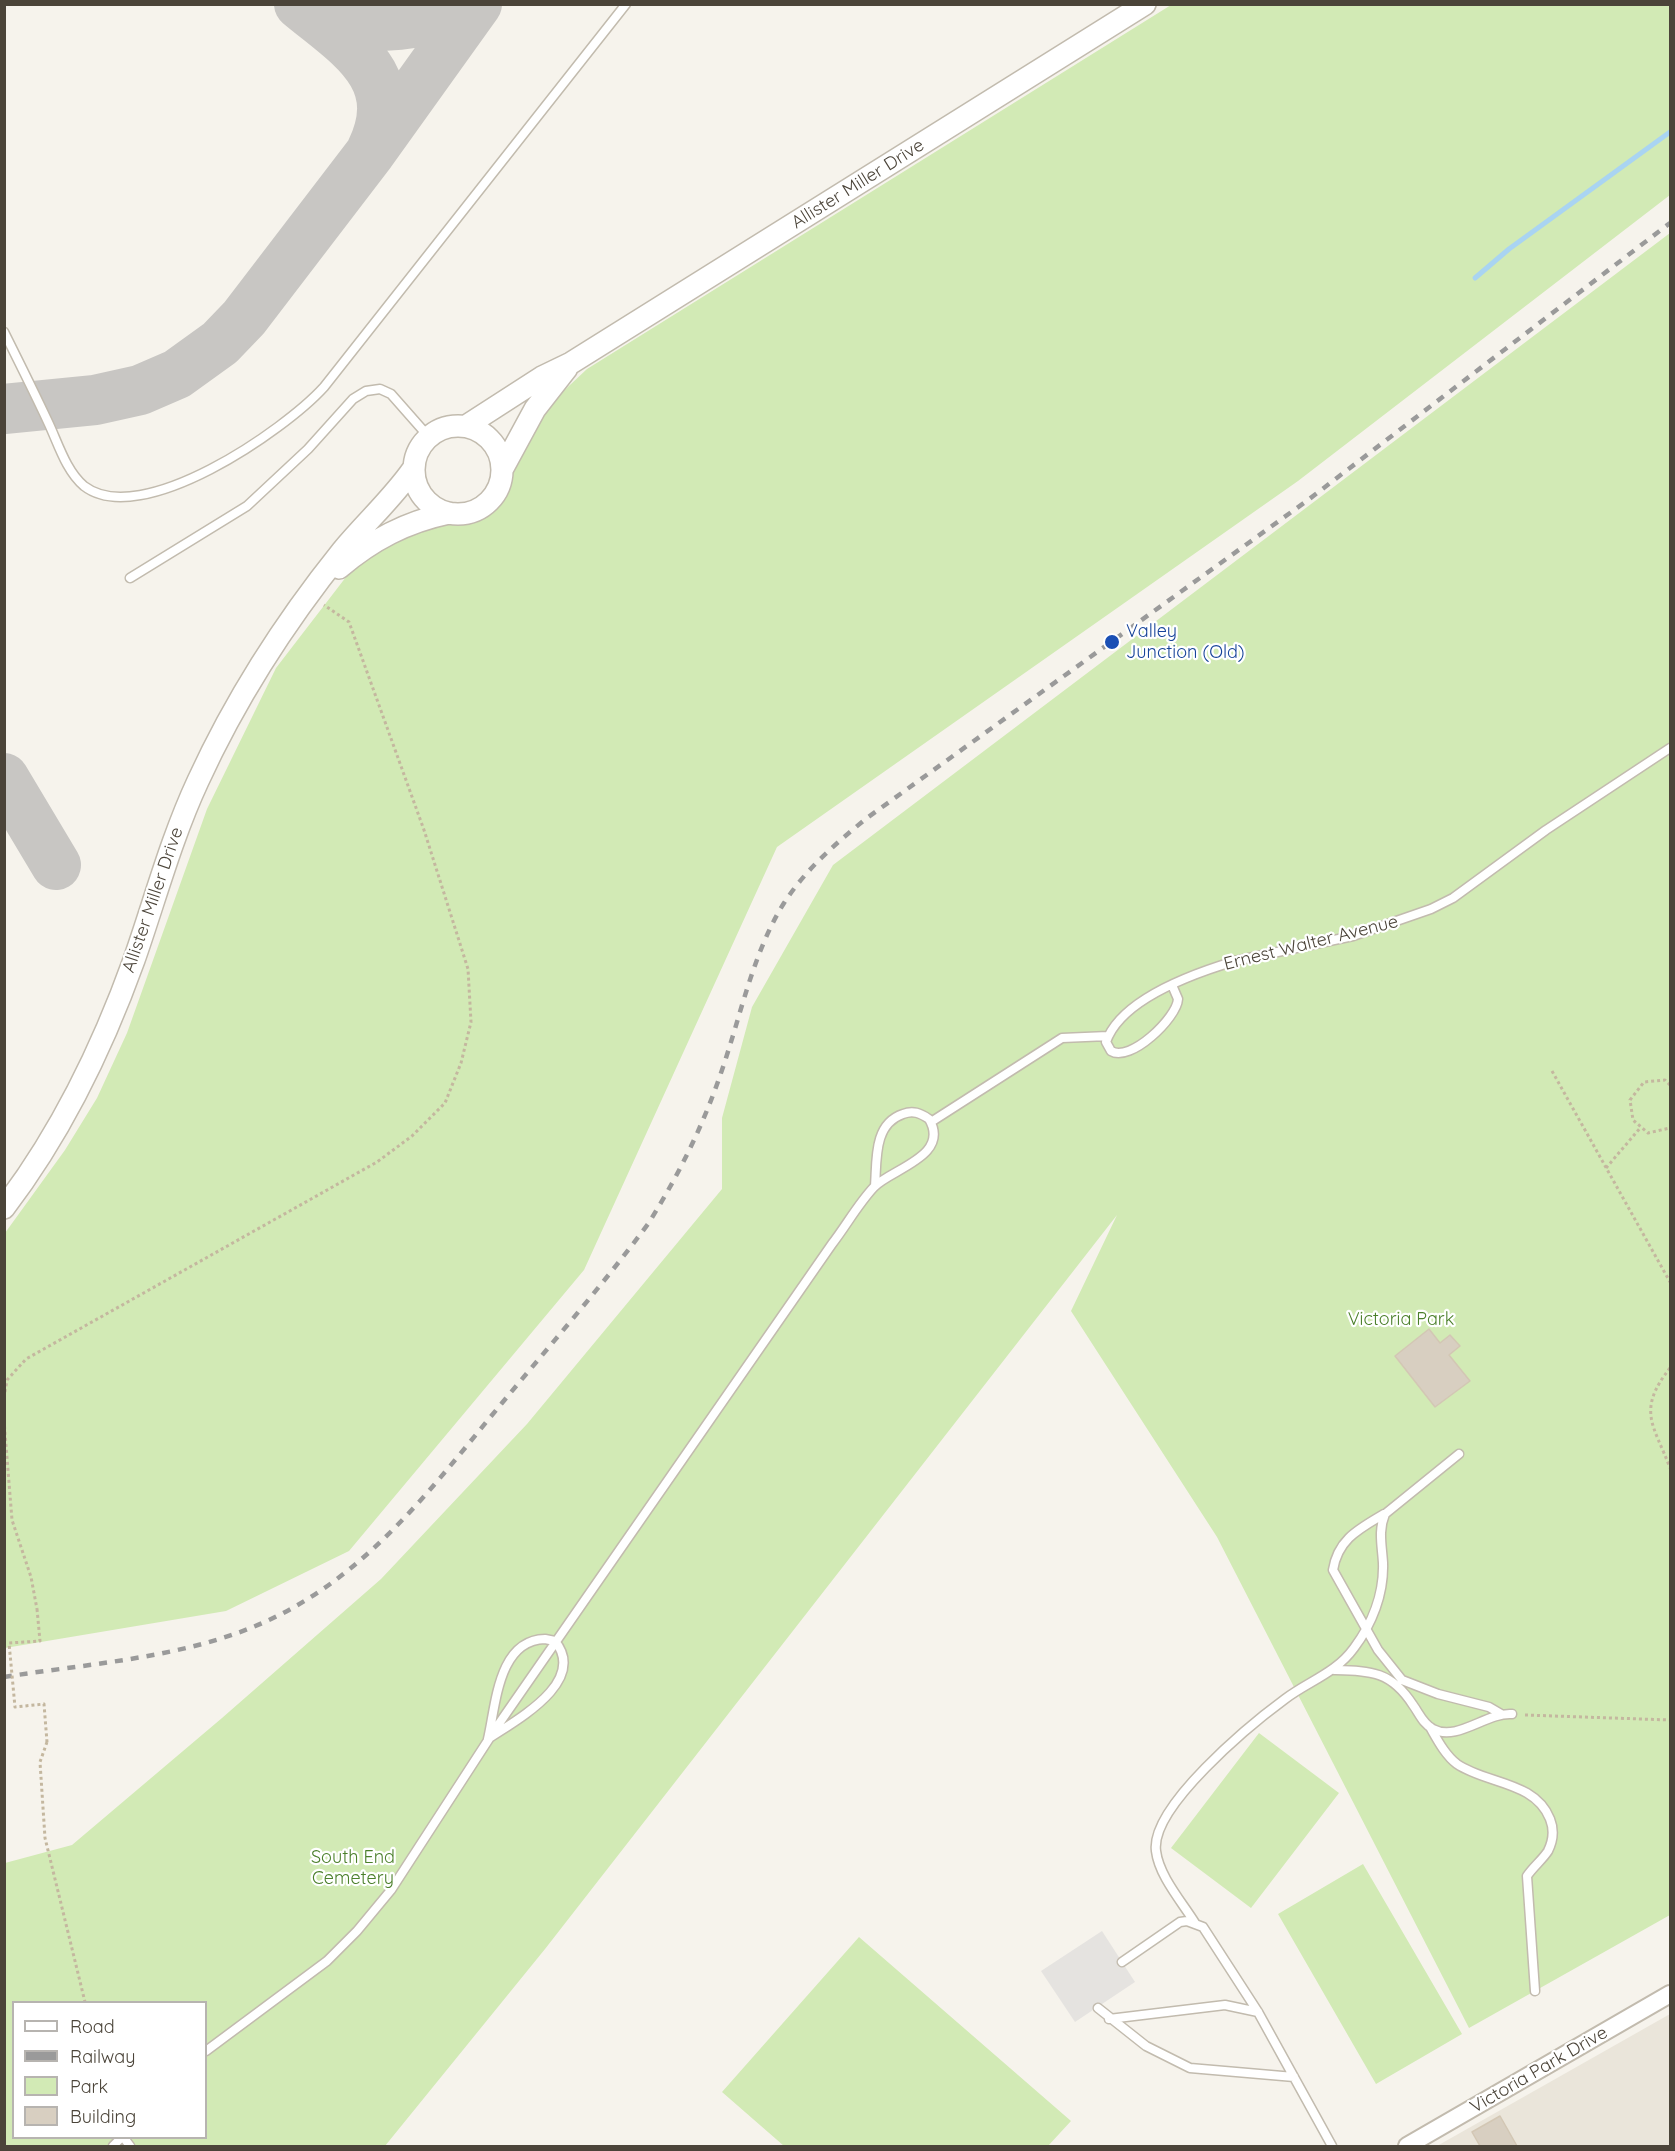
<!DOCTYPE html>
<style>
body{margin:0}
#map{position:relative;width:1675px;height:2151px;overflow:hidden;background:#f6f3ec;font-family:Quicksand,sans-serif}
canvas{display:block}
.frame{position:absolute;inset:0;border:6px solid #4b4439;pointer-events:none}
.legend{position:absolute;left:12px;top:2001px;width:195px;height:138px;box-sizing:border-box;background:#fff;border:2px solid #b7b4b0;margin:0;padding:8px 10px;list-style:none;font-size:18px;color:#4b4439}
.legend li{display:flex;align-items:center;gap:12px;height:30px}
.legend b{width:30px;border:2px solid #b7b4b0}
</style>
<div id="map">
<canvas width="1675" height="2151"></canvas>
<div class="frame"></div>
<ul class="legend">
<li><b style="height:8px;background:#fff"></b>Road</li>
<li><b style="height:8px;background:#9a9a9a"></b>Railway</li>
<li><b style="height:16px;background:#d2eab5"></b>Park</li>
<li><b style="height:16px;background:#d8cfc1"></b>Building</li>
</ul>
</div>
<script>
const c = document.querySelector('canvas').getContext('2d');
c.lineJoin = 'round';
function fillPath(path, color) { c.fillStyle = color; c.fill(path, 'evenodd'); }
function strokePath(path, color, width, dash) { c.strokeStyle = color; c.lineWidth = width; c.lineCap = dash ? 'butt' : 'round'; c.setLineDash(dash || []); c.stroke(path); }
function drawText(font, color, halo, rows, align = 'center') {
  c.font = font + ' Quicksand,sans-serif'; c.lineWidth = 4.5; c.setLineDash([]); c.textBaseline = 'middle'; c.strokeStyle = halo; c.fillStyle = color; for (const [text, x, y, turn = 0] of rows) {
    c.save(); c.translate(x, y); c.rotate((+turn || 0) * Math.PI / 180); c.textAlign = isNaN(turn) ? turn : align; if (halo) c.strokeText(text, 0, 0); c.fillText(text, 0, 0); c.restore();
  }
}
fillPath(new Path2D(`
 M 1670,2014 L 1670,2146 L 1437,2146 Z`), '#eae5da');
fillPath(new Path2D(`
 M 1171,5 L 1670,5 L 1670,195 L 1298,481 L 777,847 L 584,1270 L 349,1551 L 226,1611 L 5,1648 L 5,1233 L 65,1150 L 97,1098 L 127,1033 L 207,809 L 276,668 L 346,577 L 373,555 L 405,536 L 441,524 L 472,520 L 494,510 L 508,494 L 511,475 L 528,440 L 554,400 L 587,369 Z
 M 1670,233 L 1670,1915 L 1469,2028 L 1217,1537 L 1071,1311 L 1117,1215 L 545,1949 L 385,2146 L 5,2146 L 5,1863 L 72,1845 L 222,1718 L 381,1579 L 527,1424 L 722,1189 L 722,1118 L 752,1007 L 833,865 ZM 14,2002 L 206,2002 L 206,2138 L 14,2138 Z
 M 1259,1733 L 1339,1793 L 1251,1908 L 1171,1848 Z
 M 1363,1864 L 1462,2034 L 1376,2084 L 1278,1914 Z
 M 859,1937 L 1071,2121 L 1048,2146 L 784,2146 L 722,2092 Z`), '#d2eab5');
fillPath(new Path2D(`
 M 1102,1931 L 1135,1982 L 1075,2022 L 1041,1971 Z`), '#e5e3e0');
strokePath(new Path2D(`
 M 1475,278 L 1509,249 L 1670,132`), '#a9d4f2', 5);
strokePath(new Path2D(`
 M 299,4 C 348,45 407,77 371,151
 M 315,12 C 363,32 417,31 462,4
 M 4,409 L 95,400 L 140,390 L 177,374 L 220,343 L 244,318 L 371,152 L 477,4
 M 4,778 L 56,865`), '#c8c6c3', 50);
const building = new Path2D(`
 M 1429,1329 L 1440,1343 L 1450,1335 L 1460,1346 L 1449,1355 L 1470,1381 L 1435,1407 L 1395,1356 Z
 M 1500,2116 L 1517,2146 L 1480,2146 L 1472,2132 Z`);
fillPath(building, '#d8cfc1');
strokePath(building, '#d3c7b4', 1.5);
const service = new Path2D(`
 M 4,332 C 19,362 34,392 48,422 C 58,443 66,471 84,486 C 141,530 285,430 324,387 L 626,4
 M 130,578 L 247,506 L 308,449 L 353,399 L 366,391 L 380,389 L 391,394 L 428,436
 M 1172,985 L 1178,999 C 1177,1018 1130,1063 1111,1051 L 1106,1042 C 1121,999 1195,973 1235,961 L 1353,936 L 1431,909 L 1453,898 L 1546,830 L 1670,748
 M 931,1122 L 1062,1038 L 1108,1036
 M 1384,1514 C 1359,1529 1338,1539 1333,1570 L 1378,1650 L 1402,1680 L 1438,1694 L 1489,1707 L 1501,1714
 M 545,1639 L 555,1641 C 588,1682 516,1720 488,1739 C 496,1705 498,1640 545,1639 Z
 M 1334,1670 C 1371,1671 1391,1671 1413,1705 C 1419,1713 1423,1724 1433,1729 C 1457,1742 1487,1712 1512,1714
 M 1430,1727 C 1437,1739 1445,1755 1457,1764 C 1486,1784 1535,1781 1550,1819 C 1554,1829 1553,1841 1548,1851 C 1543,1859 1533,1867 1527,1876 L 1535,1991
 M 1195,1923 C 1182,1902 1159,1876 1156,1851 C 1150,1807 1251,1724 1285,1699 C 1309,1681 1336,1673 1354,1648 C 1372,1624 1384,1594 1383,1563 C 1382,1545 1378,1531 1385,1514 L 1459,1454
 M 1122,1962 L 1180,1922 L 1187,1921 L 1203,1927 L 1258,2012 L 1332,2146
 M 1098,2008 L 1146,2046 L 1190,2068 L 1294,2077
 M 1109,2019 L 1225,2005 L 1258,2012
 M 206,2051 L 327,1961 L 357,1931 L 391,1890 L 496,1728 L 832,1244 C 846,1226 858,1204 874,1187 C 891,1169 951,1156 929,1119 C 920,1113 913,1110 903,1114 C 873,1124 877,1161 875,1186
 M 124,2138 L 130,2146
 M 113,2146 L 121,2138`);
const minor = new Path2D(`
 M 1407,2146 L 1670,1994`);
const tertiary = new Path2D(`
 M414 470a44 44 0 1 1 88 0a44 44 0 1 1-88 0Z
 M 466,426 L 542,377 L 571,363 L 1145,4
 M 503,468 L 535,409 L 567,368
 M 339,568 C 372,540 406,522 449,513
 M 4,1208 C 62,1132 102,1049 134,960 C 155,900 171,839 198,781 C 236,698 285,622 342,551 C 365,523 392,499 413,469`);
strokePath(service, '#c2bbae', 11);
strokePath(minor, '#c2bbae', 20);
strokePath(tertiary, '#c2bbae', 24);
strokePath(new Path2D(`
 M 1552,1071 L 1670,1282
 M 1670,1085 L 1665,1080 L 1644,1082 L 1630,1100 L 1633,1120 L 1648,1133 L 1670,1128
 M 1606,1168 L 1641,1127
 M 1670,1368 C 1636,1411 1654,1425 1670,1468
 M 4,1398 L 7,1380 L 26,1359 L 377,1162 L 412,1136 L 445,1103 L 461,1063 L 471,1022 L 468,969 L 424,830 L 349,622 L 324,605
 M 4,1420 L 12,1520 L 31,1577 L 37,1609
 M 1525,1715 L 1670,1720
 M 47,1742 L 40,1762 L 45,1838 L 85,2002`), '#c4b79f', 3, [3, 3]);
strokePath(service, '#fff', 8);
strokePath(minor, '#fff', 16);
strokePath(tertiary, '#fff', 21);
strokePath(new Path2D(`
 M 4,1677 C 92,1663 188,1658 269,1620 C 370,1573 433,1486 502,1403 C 551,1344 602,1286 648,1224 C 680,1173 705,1122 724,1064 C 742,1010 754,951 784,903 C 806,869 836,843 867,818 L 1308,500 L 1670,223`), '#9a9a9a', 4.5, [8, 8]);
strokePath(new Path2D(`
 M 37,1609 L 40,1641 L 9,1643 L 15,1707 L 44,1704 L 47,1742`), '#c4b79f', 3, [3, 3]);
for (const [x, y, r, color] of [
 [1112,642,8,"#1a4fb4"]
]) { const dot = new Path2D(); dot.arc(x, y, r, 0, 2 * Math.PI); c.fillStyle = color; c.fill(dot); strokePath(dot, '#fff', 2); }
drawText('18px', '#4b4439', '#fff', [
 ["Allister Miller Drive",858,184,-32],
 ["Allister Miller Drive",153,900,-71],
 ["Ernest Walter Avenue",1311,943,-14],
 ["Victoria Park Drive",1539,2070,-30]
]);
drawText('18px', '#164399', '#fff', [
 ["Valley",1126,632],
 ["Junction (Old)",1126,653]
], 'left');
drawText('18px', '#4a7f2a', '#fff', [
 ["Victoria Park",1401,1320],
 ["South End",353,1858],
 ["Cemetery",353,1879]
]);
</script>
